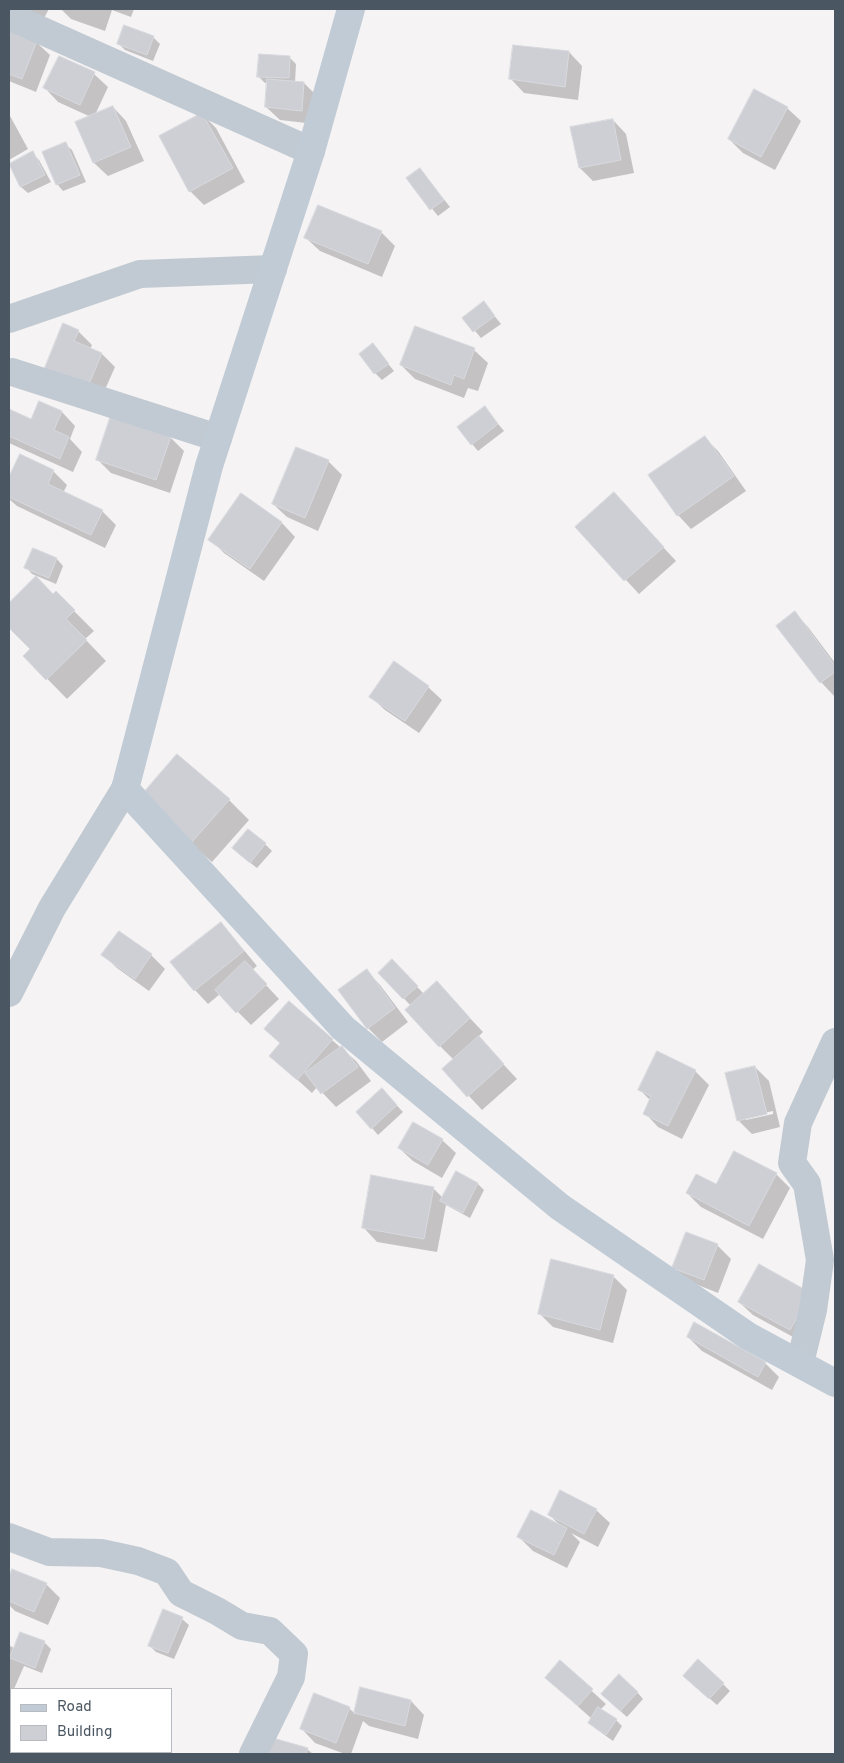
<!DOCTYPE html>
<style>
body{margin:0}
#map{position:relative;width:844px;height:1763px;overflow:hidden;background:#f5f3f3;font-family:Overpass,sans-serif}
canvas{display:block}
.frame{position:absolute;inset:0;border:10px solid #4a5661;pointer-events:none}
.legend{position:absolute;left:10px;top:1688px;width:162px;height:65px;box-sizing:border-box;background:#fff;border:1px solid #b7bbc0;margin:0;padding:6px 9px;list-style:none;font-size:15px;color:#4a5661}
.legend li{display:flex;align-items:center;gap:10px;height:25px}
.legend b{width:25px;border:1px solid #b7bbc0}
</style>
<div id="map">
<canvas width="844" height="1763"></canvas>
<div class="frame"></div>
<ul class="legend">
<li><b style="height:6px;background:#c1cbd6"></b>Road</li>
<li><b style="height:14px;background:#cdcfd5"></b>Building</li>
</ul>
</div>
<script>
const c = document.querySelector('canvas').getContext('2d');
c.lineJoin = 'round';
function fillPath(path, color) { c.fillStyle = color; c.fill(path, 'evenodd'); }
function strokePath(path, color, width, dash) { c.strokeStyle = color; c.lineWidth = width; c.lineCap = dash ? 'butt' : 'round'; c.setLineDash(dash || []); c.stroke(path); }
fillPath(new Path2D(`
 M 25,9 L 49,9 L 44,18 Z
 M 61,9 L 134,9 L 131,17 L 112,10 L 105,31 L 71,19 Z
 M 9,31 L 36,42 L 50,55 L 36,92 L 9,81 Z
 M 153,37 L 160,44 L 153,61 L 125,50 L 119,44 Z
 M 569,52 L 582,66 L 578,100 L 524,93 L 511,79 Z
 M 59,57 L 94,74 L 108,87 L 95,115 L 113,107 L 126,121 L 144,161 L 108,176 L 94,163 L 77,123 L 91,117 L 58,102 L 45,88 Z
 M 290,58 L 296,64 L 295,83 L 304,83 L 318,97 L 315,124 L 280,120 L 266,107 L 268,83 L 265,83 L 258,76 Z
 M 787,108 L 801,121 L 775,170 L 743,153 L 729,139 Z
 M 9,114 L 28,149 L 9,160 Z
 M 202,114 L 216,128 L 245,182 L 204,205 L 190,191 Z
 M 613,120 L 626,134 L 634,173 L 593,181 L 580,168 Z
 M 65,144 L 72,150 L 86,182 L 63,191 L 57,184 Z
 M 32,153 L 39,160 L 51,182 L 28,193 L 21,187 Z
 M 420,169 L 450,207 L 438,216 L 408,179 Z
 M 381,232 L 395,246 L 382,277 L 320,251 L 306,238 Z
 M 484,303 L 501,324 L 481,338 L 464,318 Z
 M 78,331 L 92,345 L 90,349 L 102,354 L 115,367 L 100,401 L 45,370 Z
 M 373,345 L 394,371 L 382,380 L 375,373 Z
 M 474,350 L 488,363 L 478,391 L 468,388 L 464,398 L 415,379 L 401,365 Z
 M 39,402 L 62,412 L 75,426 L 70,439 L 82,452 L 73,472 L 9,443 L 9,410 L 31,420 Z
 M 485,408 L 504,431 L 478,451 L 472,444 Z
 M 170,437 L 184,451 L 170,493 L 111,473 L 97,459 Z
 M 705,438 L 718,451 L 746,491 L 691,529 L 678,515 Z
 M 20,456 L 53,471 L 67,485 L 63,493 L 102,511 L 116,525 L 105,548 L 17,506 L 9,499 L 9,480 Z
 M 328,461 L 342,475 L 318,531 L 287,517 L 273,504 Z
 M 614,494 L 676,561 L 639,594 L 577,527 Z
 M 242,495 L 282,523 L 295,537 L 264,581 L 224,553 L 210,539 Z
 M 34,550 L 57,559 L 63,566 L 56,584 L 32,574 L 26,567 Z
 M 36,578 L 53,596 L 56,593 L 94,631 L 85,639 L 106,661 L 67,699 L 25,656 L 32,650 L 9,626 L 9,605 Z
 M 795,613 L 808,627 L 835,663 L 834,696 L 821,682 Z
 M 428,687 L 442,700 L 419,733 L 385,710 L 371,697 Z
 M 177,756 L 229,800 L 249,820 L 212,862 L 160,818 Z
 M 265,844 L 272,851 L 257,868 L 240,855 Z
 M 221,924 L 234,938 L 257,966 L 252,970 L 279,999 L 251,1025 L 220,994 L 208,1004 L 195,990 Z
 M 103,955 L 151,955 L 165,969 L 149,991 L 117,968 Z
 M 392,961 L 424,994 L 450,997 L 483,1032 L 478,1037 L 517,1079 L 482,1110 L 444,1069 L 454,1060 L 440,1046 L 411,1006 L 380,973 Z
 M 367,971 L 380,985 L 408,1022 L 382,1042 L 368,1028 Z
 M 266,1029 L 332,1040 L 356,1061 L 371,1081 L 336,1107 L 317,1087 L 312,1093 L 271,1056 L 281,1044 Z
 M 755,1067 L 769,1081 L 780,1127 L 752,1134 L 738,1120 ZM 773,1111 L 773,1114 L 746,1120 L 746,1117 Z
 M 695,1071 L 709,1085 L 682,1139 L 658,1127 L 645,1113 L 651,1101 L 640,1090 Z
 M 388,1096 L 403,1112 L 378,1135 L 372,1128 Z
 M 442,1140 L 456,1153 L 442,1178 L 413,1161 L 399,1148 Z
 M 457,1173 L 478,1184 L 484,1190 L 470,1218 L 446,1205 L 437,1252 L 377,1242 L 364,1228 L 433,1188 L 443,1198 Z
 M 776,1174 L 790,1188 L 763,1239 L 701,1207 L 687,1193 Z
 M 717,1245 L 731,1259 L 718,1293 L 688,1281 L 674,1268 Z
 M 613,1276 L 627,1290 L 613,1343 L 553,1327 L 539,1313 Z
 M 810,1294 L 804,1343 L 753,1315 L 739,1302 Z
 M 688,1337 L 765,1363 L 779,1377 L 772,1390 L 702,1351 Z
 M 596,1510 L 610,1523 L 598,1547 L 571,1533 L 580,1542 L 567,1568 L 533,1551 L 519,1537 L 559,1524 L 549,1515 Z
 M 13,1570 L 46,1584 L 60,1598 L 48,1625 L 15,1611 L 9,1605 L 9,1580 Z
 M 182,1619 L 189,1625 L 174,1659 L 156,1652 L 149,1645 Z
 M 44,1642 L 51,1649 L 42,1673 L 24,1666 L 14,1689 L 11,1689 L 11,1692 L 9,1691 L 9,1645 L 15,1649 Z
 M 560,1662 L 606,1704 L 600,1710 L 616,1720 L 622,1726 L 613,1741 L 596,1729 L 589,1723 L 592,1719 L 546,1678 Z
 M 691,1682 L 723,1684 L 730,1691 L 717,1705 Z
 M 361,1688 L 411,1701 L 424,1715 L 418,1739 L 369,1726 L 363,1721 L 351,1754 L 345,1754 L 315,1743 L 302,1729 L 349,1708 L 355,1714 Z
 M 637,1692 L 643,1699 L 627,1717 L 609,1701 Z
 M 307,1749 L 313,1754 L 262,1754 Z`), '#0003');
const building = new Path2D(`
 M 124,25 L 154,36 L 147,55 L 117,44 Z
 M 9,30 L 37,41 L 22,79 L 9,74 Z
 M 513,45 L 569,51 L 565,87 L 509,79 Z
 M 259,54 L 290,56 L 289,78 L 257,77 Z
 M 59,56 L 95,72 L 80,105 L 43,88 Z
 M 267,79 L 304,82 L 302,111 L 265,107 Z
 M 754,89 L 788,107 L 761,157 L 728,139 Z
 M 113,106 L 131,147 L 93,163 L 75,122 Z
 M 202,113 L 233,168 L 189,192 L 159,136 Z
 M 613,119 L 621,160 L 579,168 L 570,127 Z
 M 66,142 L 80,175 L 56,185 L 42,152 Z
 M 33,151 L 45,175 L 20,187 L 9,164 Z
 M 420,168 L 444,200 L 430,210 L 406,178 Z
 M 318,205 L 382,231 L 368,264 L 304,238 Z
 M 484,301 L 495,316 L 473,332 L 462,318 Z
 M 63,323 L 79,330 L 74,341 L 102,353 L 87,389 L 44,370 Z
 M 415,326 L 475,348 L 464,379 L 454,375 L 451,385 L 400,365 Z
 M 373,343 L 389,364 L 374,374 L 359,354 Z
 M 39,401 L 62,411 L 54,430 L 69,437 L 60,459 L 9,436 L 9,409 L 31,419 Z
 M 485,406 L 498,424 L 471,445 L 457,427 Z
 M 111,415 L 171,436 L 156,480 L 96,460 Z
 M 705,436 L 734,476 L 677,516 L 648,475 Z
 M 296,447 L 329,460 L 305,518 L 272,504 Z
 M 20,454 L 54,470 L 48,484 L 103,510 L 91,535 L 9,497 L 9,477 Z
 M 614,492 L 664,547 L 624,581 L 575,527 Z
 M 241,493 L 282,522 L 250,569 L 208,540 Z
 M 33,548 L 57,558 L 49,578 L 24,568 Z
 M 36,576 L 53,594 L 56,591 L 75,610 L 66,619 L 87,640 L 46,680 L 23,656 L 30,649 L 9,628 L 9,603 Z
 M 795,611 L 835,666 L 835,672 L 820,683 L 776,626 Z
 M 394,661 L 429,686 L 405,721 L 369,697 Z
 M 177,754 L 230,799 L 191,843 L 139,798 Z
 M 248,829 L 266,843 L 250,863 L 232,848 Z
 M 221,922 L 244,951 L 194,991 L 170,962 Z
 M 119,931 L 152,954 L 135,979 L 101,955 Z
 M 392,959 L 418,986 L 403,999 L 378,973 Z
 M 245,961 L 267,984 L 236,1013 L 215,990 Z
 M 367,969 L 395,1008 L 367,1029 L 338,990 Z
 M 437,981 L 470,1018 L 439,1047 L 405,1010 Z
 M 289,1001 L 333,1039 L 297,1080 L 269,1056 L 280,1043 L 264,1029 Z
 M 479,1036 L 504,1064 L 467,1097 L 442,1069 Z
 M 342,1046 L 358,1067 L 321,1094 L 305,1073 Z
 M 657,1051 L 696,1070 L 668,1126 L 643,1114 L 651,1096 L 638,1090 Z
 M 755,1066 L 767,1114 L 737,1121 L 725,1073 Z
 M 382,1088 L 397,1105 L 371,1129 L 356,1112 Z
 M 413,1122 L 443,1139 L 428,1165 L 398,1148 Z
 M 734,1151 L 777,1173 L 749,1226 L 686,1193 L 696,1174 L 716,1184 Z
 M 456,1171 L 478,1183 L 463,1213 L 440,1201 Z
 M 371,1175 L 434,1187 L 424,1239 L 362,1228 Z
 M 686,1232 L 718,1244 L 704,1280 L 672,1268 Z
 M 551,1259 L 614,1275 L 600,1330 L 538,1314 Z
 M 759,1264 L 811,1293 L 790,1330 L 738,1302 Z
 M 694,1322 L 766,1362 L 758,1377 L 687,1337 Z
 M 560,1490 L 597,1509 L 584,1534 L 548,1515 Z
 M 531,1510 L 567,1528 L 554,1555 L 517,1537 Z
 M 12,1569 L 47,1583 L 34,1612 L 9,1601 L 9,1577 Z
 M 163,1609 L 183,1617 L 168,1653 L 148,1646 Z
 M 20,1632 L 45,1641 L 35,1668 L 10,1658 Z
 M 698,1659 L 724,1683 L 709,1699 L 683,1676 Z
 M 560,1660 L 593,1689 L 578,1706 L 545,1678 Z
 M 619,1674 L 638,1692 L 620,1711 L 601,1694 Z
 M 360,1687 L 411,1700 L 405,1726 L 354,1713 Z
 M 314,1693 L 350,1707 L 336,1743 L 300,1729 Z
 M 598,1707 L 617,1719 L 606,1735 L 588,1723 Z
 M 266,1736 L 308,1748 L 306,1754 L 261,1754 Z`);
fillPath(building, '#cdcfd5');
strokePath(building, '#d7d9de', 1);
strokePath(new Path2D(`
 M 9,16 L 311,151
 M 9,319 L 140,274 L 273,269
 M 12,372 L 218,438
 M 9,993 L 52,908 L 125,789
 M 800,1363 L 813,1310 L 820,1260 L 807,1184 L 792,1163 L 798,1123 L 835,1042
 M 9,1537 L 49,1552 L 101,1553 L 138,1561 L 167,1572 L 181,1593 L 217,1611 L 242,1626 L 270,1631 L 294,1654 L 291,1677 L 253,1754`), '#c1cad2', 28);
strokePath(new Path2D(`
 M 351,9 L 311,151 L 209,466 L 125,789 L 343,1028 L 560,1207 L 748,1336 L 835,1383`), '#c1cbd6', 28);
</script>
